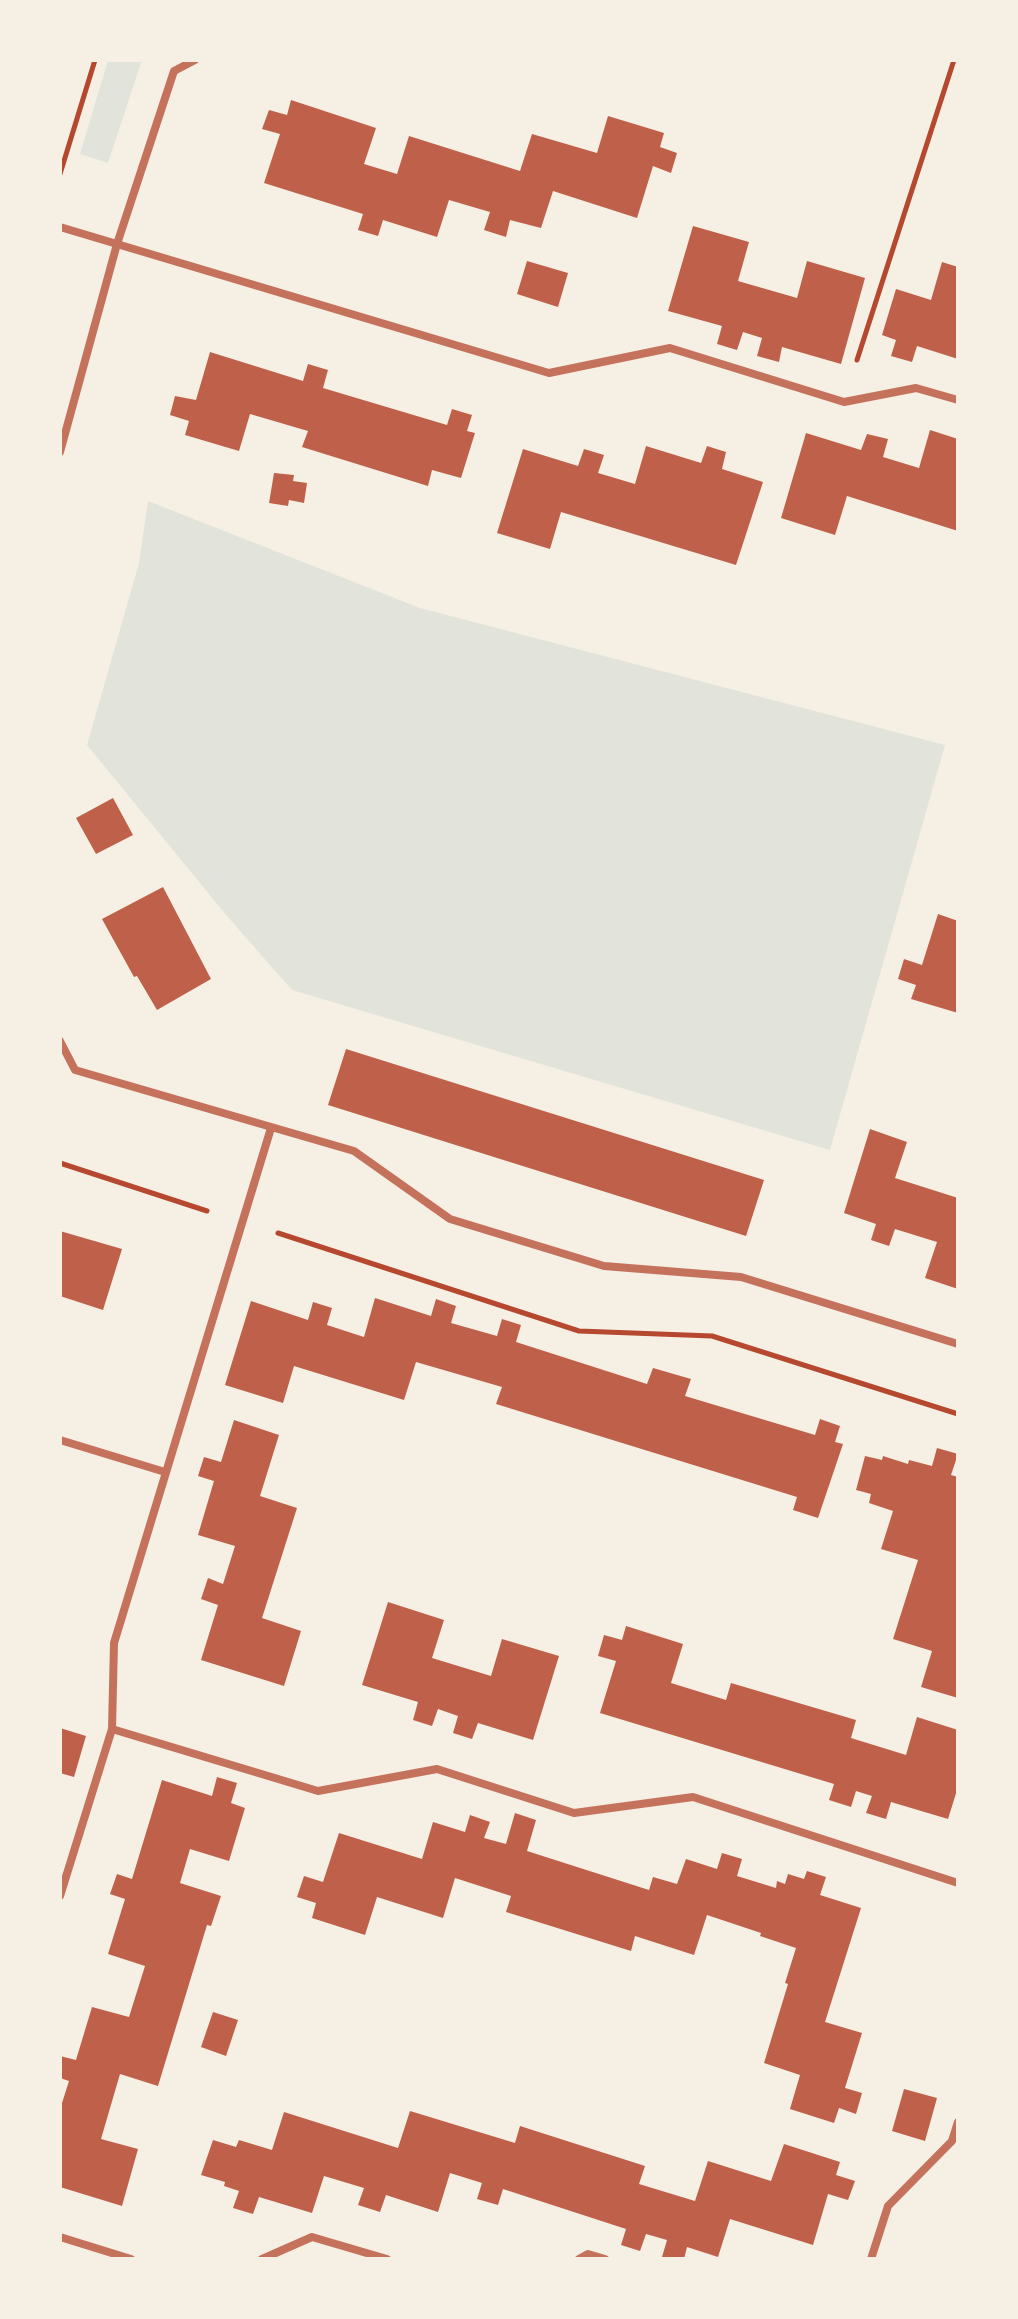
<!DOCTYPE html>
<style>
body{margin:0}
#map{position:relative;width:1018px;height:2319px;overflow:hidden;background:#f6efe4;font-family:Commissioner,sans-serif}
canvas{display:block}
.frame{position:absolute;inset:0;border:62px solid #f6efe4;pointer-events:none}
</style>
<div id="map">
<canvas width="1018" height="2319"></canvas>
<div class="frame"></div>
</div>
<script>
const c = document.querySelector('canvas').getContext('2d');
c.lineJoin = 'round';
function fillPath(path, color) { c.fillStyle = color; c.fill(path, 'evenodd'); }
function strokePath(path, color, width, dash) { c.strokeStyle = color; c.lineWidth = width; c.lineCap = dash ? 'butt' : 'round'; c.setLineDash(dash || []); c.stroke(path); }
fillPath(new Path2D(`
 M 108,60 L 142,60 L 108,163 L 80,154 Z
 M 148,501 L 420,608 L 945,745 L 830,1150 L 292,990 L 227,916 L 87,745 L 139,563 Z`), '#e2e4dc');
fillPath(new Path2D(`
 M 291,100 L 376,128 L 364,164 L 397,174 L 409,136 L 520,171 L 532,134 L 597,153 L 608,116 L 664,133 L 660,147 L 677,153 L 671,173 L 653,166 L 637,218 L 553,191 L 541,228 L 510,220 L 506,237 L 484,230 L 490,212 L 449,200 L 437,237 L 383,220 L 378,236 L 358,230 L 363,214 L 264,183 L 280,134 L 262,129 L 269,110 L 287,115 Z
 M 693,226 L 749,242 L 738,281 L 797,298 L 807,261 L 865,278 L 841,364 L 782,347 L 779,362 L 757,356 L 762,338 L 743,332 L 737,350 L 717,344 L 722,326 L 668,311 Z
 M 527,261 L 568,273 L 558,307 L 517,294 Z
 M 942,262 L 958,267 L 958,359 L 917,346 L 912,362 L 891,356 L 896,340 L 882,335 L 896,289 L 931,300 Z
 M 210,352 L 303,381 L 308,364 L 328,370 L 323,388 L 447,425 L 452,409 L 472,415 L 467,431 L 475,433 L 461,478 L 432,470 L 428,486 L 302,447 L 308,431 L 250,414 L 239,451 L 185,435 L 189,421 L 170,415 L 175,396 L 196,400 Z
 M 930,430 L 958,439 L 958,531 L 847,496 L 835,535 L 781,518 L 806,433 L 861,450 L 867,434 L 888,439 L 883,457 L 919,468 Z
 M 646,446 L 701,463 L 707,446 L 726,452 L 722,469 L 763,482 L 736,565 L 561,512 L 550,549 L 497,533 L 523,449 L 578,466 L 584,449 L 604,455 L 598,473 L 635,484 Z
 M 274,473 L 294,475 L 293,481 L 307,483 L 304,503 L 289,500 L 288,506 L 269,503 Z
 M 113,798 L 133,835 L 96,854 L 76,818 Z
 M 163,887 L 211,979 L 157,1010 L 137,976 L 134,977 L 102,919 Z
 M 938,914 L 958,921 L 958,1013 L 911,999 L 916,985 L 898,979 L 904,959 L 922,965 Z
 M 346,1049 L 764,1180 L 746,1236 L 328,1105 Z
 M 870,1129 L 907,1142 L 895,1178 L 958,1198 L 958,1289 L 925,1278 L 937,1242 L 895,1229 L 889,1246 L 871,1240 L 876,1224 L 844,1213 Z
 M 60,1231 L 122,1249 L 103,1310 L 60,1296 Z
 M 375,1298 L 431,1316 L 436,1299 L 456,1306 L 451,1323 L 497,1336 L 502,1319 L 521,1325 L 516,1342 L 647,1384 L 653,1368 L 691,1379 L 685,1396 L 815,1435 L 820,1419 L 840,1426 L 835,1442 L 843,1444 L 818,1518 L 793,1510 L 797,1497 L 496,1404 L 502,1387 L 416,1362 L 404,1400 L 294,1366 L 283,1403 L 225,1385 L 251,1301 L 308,1320 L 313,1302 L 332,1308 L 327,1325 L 364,1337 Z
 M 234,1420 L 279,1435 L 260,1496 L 297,1508 L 262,1618 L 301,1631 L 284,1686 L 201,1660 L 218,1605 L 201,1599 L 208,1578 L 223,1584 L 235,1546 L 198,1535 L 214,1481 L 198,1476 L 204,1457 L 221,1462 Z
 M 937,1448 L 958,1454 L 951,1475 L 958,1477 L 958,1698 L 921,1687 L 932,1651 L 893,1639 L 918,1560 L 881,1549 L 893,1511 L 869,1503 L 871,1494 L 856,1490 L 865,1456 L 882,1460 L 883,1456 L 908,1464 L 909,1460 L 932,1466 Z
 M 388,1602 L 444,1620 L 432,1658 L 491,1676 L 502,1639 L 559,1656 L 533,1740 L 478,1723 L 472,1739 L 453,1733 L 458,1716 L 438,1709 L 432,1726 L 413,1720 L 418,1702 L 362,1685 Z
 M 626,1626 L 683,1644 L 671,1683 L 726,1700 L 731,1683 L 856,1720 L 851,1738 L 906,1755 L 917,1717 L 958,1730 L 958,1787 L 948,1819 L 891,1802 L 886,1819 L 866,1813 L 872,1796 L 856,1791 L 851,1807 L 829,1800 L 834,1784 L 600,1713 L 616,1661 L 598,1656 L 604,1635 L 622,1640 Z
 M 60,1728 L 86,1736 L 74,1777 L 60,1773 Z
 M 217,1777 L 237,1783 L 231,1803 L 245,1808 L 229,1861 L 190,1849 L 180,1883 L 221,1896 L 211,1926 L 207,1925 L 158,2086 L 120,2074 L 101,2139 L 138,2149 L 122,2206 L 60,2187 L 60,2103 L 62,2103 L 69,2081 L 60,2078 L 60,2056 L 76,2060 L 92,2007 L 129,2017 L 145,1966 L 108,1954 L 125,1899 L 110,1894 L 117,1874 L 132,1879 L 162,1780 L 212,1796 Z
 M 515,1813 L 536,1820 L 527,1851 L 649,1890 L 653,1877 L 677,1884 L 686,1859 L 717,1869 L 722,1853 L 742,1859 L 737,1876 L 776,1888 L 777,1881 L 785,1884 L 788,1874 L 804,1879 L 807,1871 L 826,1877 L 820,1895 L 861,1908 L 825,2022 L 862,2033 L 845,2088 L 862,2093 L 856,2114 L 839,2108 L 834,2123 L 790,2109 L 800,2075 L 764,2063 L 788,1984 L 785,1983 L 796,1948 L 760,1936 L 761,1933 L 707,1915 L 694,1955 L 635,1936 L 631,1951 L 506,1912 L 511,1896 L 455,1878 L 443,1918 L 377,1897 L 365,1935 L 312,1918 L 316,1903 L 297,1897 L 304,1876 L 323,1882 L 339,1833 L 422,1859 L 433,1822 L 465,1832 L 470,1815 L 490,1822 L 484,1838 L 506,1844 Z
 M 213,2012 L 238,2020 L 226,2056 L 201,2047 Z
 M 904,2089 L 937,2098 L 925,2141 L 892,2131 Z
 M 410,2111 L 515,2143 L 520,2126 L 645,2166 L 639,2184 L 695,2201 L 708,2161 L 771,2181 L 784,2144 L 840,2162 L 836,2175 L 855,2181 L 848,2200 L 828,2194 L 813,2245 L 730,2219 L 718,2257 L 687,2247 L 684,2259 L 667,2259 L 662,2257 L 667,2240 L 646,2234 L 640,2251 L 621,2245 L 626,2229 L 503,2189 L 498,2205 L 477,2199 L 482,2183 L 450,2173 L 438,2212 L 386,2195 L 380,2212 L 358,2205 L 364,2188 L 324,2176 L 312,2213 L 259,2197 L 253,2214 L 233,2208 L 239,2191 L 224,2186 L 225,2182 L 201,2175 L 213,2140 L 236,2147 L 239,2140 L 272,2150 L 284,2112 L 398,2148 Z`), '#bf614a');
strokePath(new Path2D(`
 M 60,174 L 95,60
 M 857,360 L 954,60
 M 60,1163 L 207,1211
 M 278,1233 L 579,1331 L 712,1336 L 958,1414`), '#b5482f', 5);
strokePath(new Path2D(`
 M 60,227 L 549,373 L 670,348 L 844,402 L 916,388 L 958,400
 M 60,452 L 117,244 L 174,71 L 195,60
 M 60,1041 L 75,1070 L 354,1151 L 450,1219 L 604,1266 L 741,1277 L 958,1344
 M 60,1440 L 165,1472
 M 112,1729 L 318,1791 L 437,1769 L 574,1813 L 693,1797 L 958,1883
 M 60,1896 L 112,1729 L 114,1643 L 271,1128
 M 60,2237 L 131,2259
 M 262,2259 L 312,2237 L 387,2259
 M 579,2259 L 588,2254 L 605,2259
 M 871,2259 L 888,2206 L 952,2141 L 958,2122`), '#c5725c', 8);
</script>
